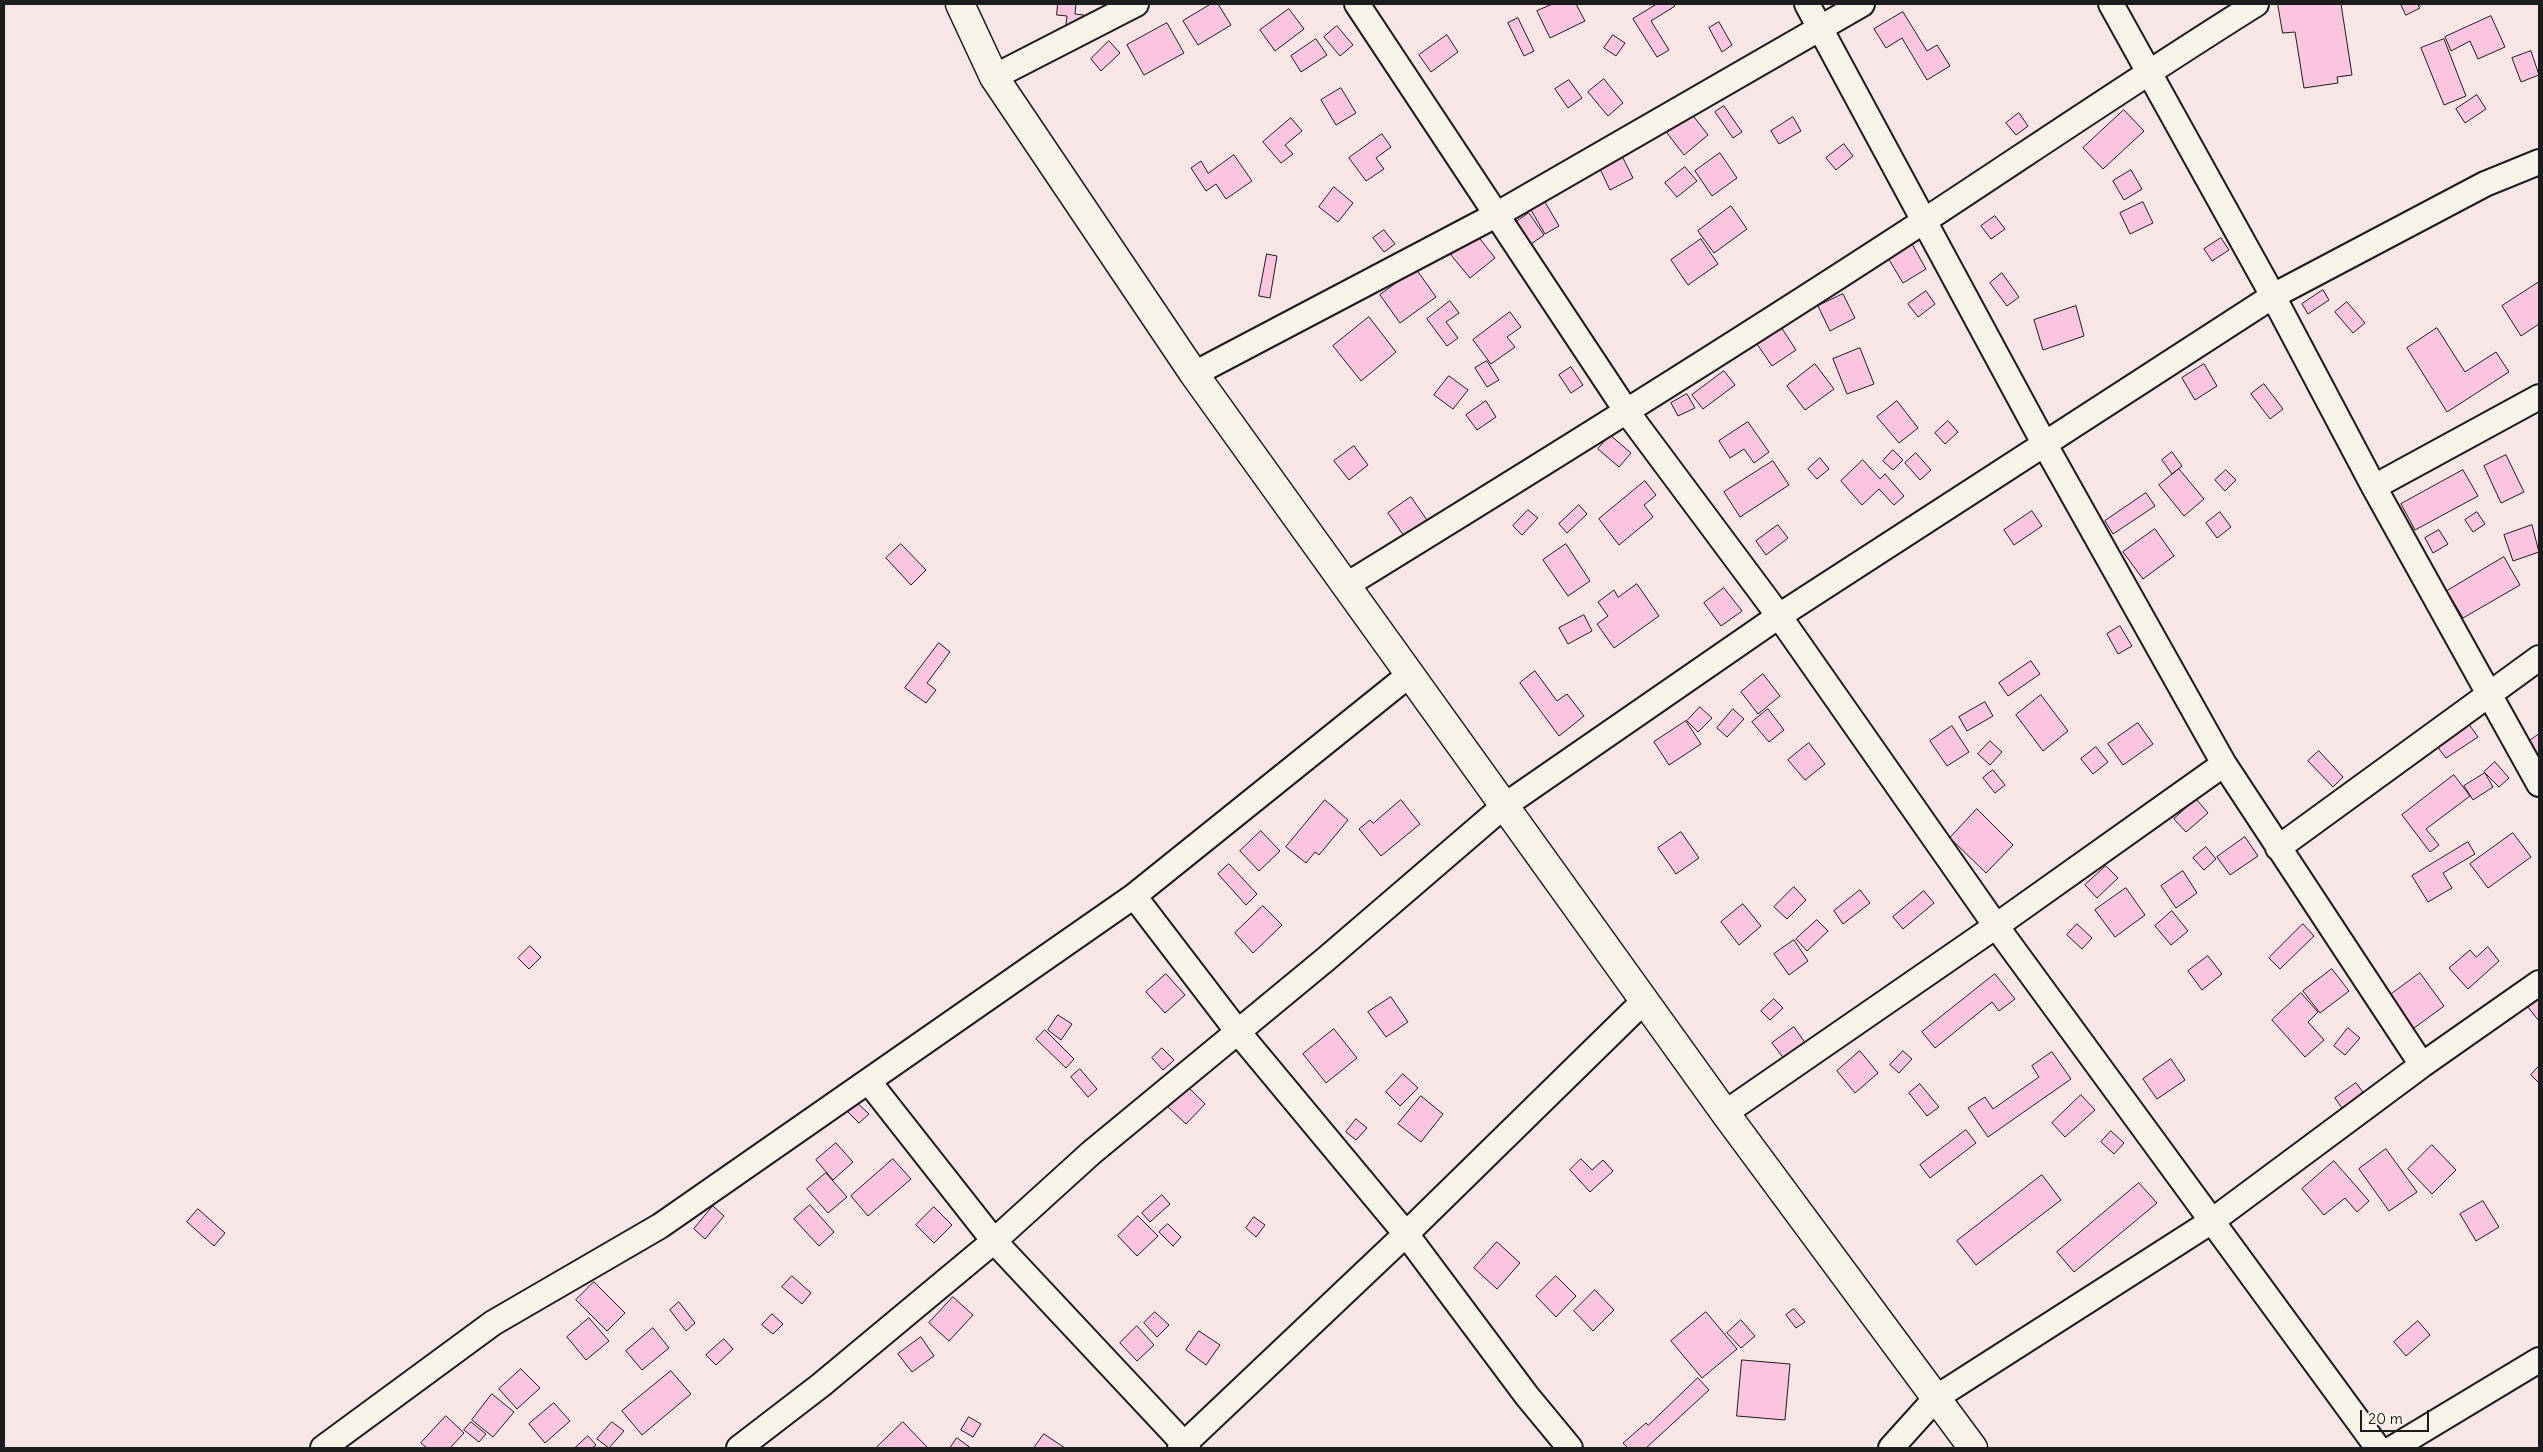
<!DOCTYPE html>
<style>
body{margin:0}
#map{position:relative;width:2543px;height:1452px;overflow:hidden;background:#f8e5e6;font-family:Delius,sans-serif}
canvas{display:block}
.frame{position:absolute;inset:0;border:5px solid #1c1c1c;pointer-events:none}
.scale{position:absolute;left:2360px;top:1410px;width:69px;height:22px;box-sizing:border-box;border:2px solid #1c1c1c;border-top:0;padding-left:6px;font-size:15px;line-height:18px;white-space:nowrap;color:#1c1c1c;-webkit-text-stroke:4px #f7f3e8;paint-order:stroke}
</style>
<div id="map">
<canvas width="2543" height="1452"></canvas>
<div class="frame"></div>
<div class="scale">20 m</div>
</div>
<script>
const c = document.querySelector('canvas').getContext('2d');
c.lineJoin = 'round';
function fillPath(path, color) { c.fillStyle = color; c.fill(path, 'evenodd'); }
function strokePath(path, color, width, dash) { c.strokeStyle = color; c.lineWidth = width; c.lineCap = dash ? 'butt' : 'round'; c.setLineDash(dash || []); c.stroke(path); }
const building = new Path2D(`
 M 1058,4 L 1076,4 L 1075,14 L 1084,15 L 1082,35 L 1065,33 L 1067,16 L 1057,15 Z
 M 1211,4 L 1218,4 L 1231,25 L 1198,45 L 1183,21 Z
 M 1553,4 L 1576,4 L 1585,21 L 1550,38 L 1537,11 Z
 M 1657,4 L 1673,4 L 1675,6 L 1651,21 L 1669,50 L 1657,57 L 1633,19 Z
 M 2278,4 L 2341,4 L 2352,75 L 2337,77 L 2338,83 L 2304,88 L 2295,32 L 2283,33 Z
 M 2401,4 L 2422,4 L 2418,6 L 2420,8 L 2406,15 Z
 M 1289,9 L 1304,29 L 1275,51 L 1260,30 Z
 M 1903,12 L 1927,51 L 1937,45 L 1950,66 L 1927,80 L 1902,38 L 1886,48 L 1874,29 Z
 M 2491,16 L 2505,47 L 2478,59 L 2470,41 L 2451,51 L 2445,37 Z
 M 1518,18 L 1534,51 L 1524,56 L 1508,23 Z
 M 1719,22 L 1732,45 L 1722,52 L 1709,28 Z
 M 1167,23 L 1184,53 L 1144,75 L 1127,45 Z
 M 1337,26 L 1353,45 L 1340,56 L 1324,37 Z
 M 1447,35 L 1458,52 L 1431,72 L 1419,55 Z
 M 1613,35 L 1625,43 L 1616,56 L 1604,48 Z
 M 1316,39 L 1327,55 L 1301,72 L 1291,56 Z
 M 2444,39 L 2466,96 L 2444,105 L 2421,48 Z
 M 1109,41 L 1120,53 L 1101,71 L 1091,59 Z
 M 2531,51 L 2539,75 L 2521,82 L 2512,58 Z
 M 1604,79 L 1623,103 L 1608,116 L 1588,92 Z
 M 1569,80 L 1582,98 L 1568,108 L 1555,89 Z
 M 1341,88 L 1356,113 L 1336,125 L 1321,100 Z
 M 2477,95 L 2486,109 L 2465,123 L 2456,109 Z
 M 1724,106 L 1742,132 L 1733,138 L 1715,112 Z
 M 2124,110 L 2144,131 L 2103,169 L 2083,148 Z
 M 1691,113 L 1708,135 L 1684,155 L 1667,133 Z
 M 2019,113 L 2028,126 L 2016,135 L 2006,123 Z
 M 1793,117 L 1801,131 L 1779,144 L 1771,131 Z
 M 1291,118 L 1302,131 L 1285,145 L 1293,154 L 1281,163 L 1263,142 Z
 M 1382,134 L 1391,147 L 1376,158 L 1384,169 L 1366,181 L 1349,158 Z
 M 1844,144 L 1853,156 L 1836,170 L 1826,158 Z
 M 1720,153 L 1737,178 L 1712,196 L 1695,171 Z
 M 1234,155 L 1252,181 L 1226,199 L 1216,184 L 1206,191 L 1191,168 L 1201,161 L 1208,173 Z
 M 1623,158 L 1633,178 L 1610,190 L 1600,169 Z
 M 1685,167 L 1697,181 L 1677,197 L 1665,183 Z
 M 2131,170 L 2142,189 L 2124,200 L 2113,181 Z
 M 1334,187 L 1353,203 L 1338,222 L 1319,207 Z
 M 1545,202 L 1559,226 L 1545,234 L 1531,210 Z
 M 2143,202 L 2153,223 L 2130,234 L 2120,213 Z
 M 1731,206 L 1747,229 L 1714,253 L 1698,231 Z
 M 1529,213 L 1544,235 L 1531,244 L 1516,222 Z
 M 1995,216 L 2005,229 L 1991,239 L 1981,226 Z
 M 1384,230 L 1395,244 L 1384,252 L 1373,238 Z
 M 1477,235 L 1495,258 L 1470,278 L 1451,255 Z
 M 2221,238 L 2229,250 L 2212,261 L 2204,249 Z
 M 1701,239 L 1718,264 L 1688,285 L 1671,260 Z
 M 1912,244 L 1926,269 L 1903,283 L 1888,258 Z
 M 1267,254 L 1277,256 L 1270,298 L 1259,296 Z
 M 1416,269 L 1436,297 L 1400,323 L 1380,295 Z
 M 2002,273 L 2019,297 L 2007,306 L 1990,283 Z
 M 2539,282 L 2539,324 L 2521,336 L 2502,306 Z
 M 2323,290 L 2329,300 L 2308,314 L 2302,304 Z
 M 1926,291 L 1935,304 L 1918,317 L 1908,304 Z
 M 1843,294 L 1855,318 L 1830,331 L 1818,306 Z
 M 1450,301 L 1459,313 L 1446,322 L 1458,338 L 1447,346 L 1427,319 Z
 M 2347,302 L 2365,323 L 2353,333 L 2335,312 Z
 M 2076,306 L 2084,336 L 2043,350 L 2034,320 Z
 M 1510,312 L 1521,327 L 1507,337 L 1515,347 L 1491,364 L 1473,340 Z
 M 1369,317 L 1396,352 L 1361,381 L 1333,346 Z
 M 1781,327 L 1796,350 L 1772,366 L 1757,344 Z
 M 2437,328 L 2465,372 L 2496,352 L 2509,372 L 2447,412 L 2407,348 Z
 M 1860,348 L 1874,384 L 1847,394 L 1833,359 Z
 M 1487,361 L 1499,380 L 1487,387 L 1475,368 Z
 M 1815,364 L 1834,389 L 1805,410 L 1787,386 Z
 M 2204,364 L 2217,386 L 2195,400 L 2182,378 Z
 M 1571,367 L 1583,385 L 1571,393 L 1559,375 Z
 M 1724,371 L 1735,385 L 1703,409 L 1692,395 Z
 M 1449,376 L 1468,390 L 1453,409 L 1434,395 Z
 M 2264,384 L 2283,409 L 2270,419 L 2251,394 Z
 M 1687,394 L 1695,408 L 1678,416 L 1671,403 Z
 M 1486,401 L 1496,417 L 1477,430 L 1466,415 Z
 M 1897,401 L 1918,428 L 1899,443 L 1877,417 Z
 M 1948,421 L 1958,432 L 1945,444 L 1935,433 Z
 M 1748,422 L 1769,452 L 1754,463 L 1744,449 L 1730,458 L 1719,441 Z
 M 1610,435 L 1631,453 L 1619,467 L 1598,449 Z
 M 1354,446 L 1368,465 L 1349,480 L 1334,461 Z
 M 1893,450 L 1903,460 L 1893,470 L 1883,461 Z
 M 2172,452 L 2182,466 L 2172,474 L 2162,460 Z
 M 1916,453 L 1931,470 L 1920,480 L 1905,463 Z
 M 2506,455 L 2524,492 L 2501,503 L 2484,466 Z
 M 1820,458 L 1829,469 L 1817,479 L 1808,469 Z
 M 1863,460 L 1880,479 L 1885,474 L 1904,496 L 1894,505 L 1879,489 L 1862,505 L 1841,481 Z
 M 1773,461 L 1789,485 L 1740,517 L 1724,492 Z
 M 2179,469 L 2204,499 L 2184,516 L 2159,485 Z
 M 2226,470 L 2236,480 L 2225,491 L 2215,480 Z
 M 2463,470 L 2478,496 L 2415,530 L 2401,504 Z
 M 1645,481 L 1656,495 L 1644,505 L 1653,517 L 1619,545 L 1599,519 Z
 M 2146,493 L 2155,506 L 2113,534 L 2105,521 Z
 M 1411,497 L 1427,520 L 1404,536 L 1388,513 Z
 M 1579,505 L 1587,514 L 1567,533 L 1559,524 Z
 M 1528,510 L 1538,518 L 1522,535 L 1513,526 Z
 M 2032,511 L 2042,526 L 2014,545 L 2004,530 Z
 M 2220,512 L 2231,527 L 2217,538 L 2206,523 Z
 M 2477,512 L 2485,524 L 2473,532 L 2465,520 Z
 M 1778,525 L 1788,538 L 1766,555 L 1756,541 Z
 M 2532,525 L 2539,552 L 2513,561 L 2504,535 Z
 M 2155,529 L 2174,556 L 2143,579 L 2123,552 Z
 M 2439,530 L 2448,544 L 2433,553 L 2425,538 Z
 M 901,544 L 926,570 L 911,585 L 886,558 Z
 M 1566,544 L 1590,581 L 1568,596 L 1543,560 Z
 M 2504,557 L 2520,585 L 2463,618 L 2447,591 Z
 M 1637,584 L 1659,616 L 1614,648 L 1597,624 L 1608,616 L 1598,602 L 1614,590 L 1618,597 Z
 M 1724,588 L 1742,611 L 1721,626 L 1704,603 Z
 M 1584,615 L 1592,631 L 1568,644 L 1559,628 Z
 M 2120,626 L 2132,646 L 2118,654 L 2107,634 Z
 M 939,643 L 950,652 L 927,683 L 936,690 L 926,703 L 905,688 Z
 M 2031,661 L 2040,674 L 2008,696 L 1999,683 Z
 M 1535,671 L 1557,701 L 1567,694 L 1584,716 L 1559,736 L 1520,683 Z
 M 1763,674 L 1780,696 L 1758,714 L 1741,692 Z
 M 2041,695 L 2068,731 L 2043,751 L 2016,715 Z
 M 1985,702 L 1993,716 L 1967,731 L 1959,717 Z
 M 1700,707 L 1712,718 L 1698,732 L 1687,721 Z
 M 1733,709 L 1744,719 L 1727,737 L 1717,728 Z
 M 1768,709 L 1784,730 L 1769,742 L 1752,722 Z
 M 1686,721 L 1701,744 L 1669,765 L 1654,742 Z
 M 2138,723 L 2153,744 L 2123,765 L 2108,744 Z
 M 2468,723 L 2478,737 L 2446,758 L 2436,745 Z
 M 1952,726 L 1969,752 L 1947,766 L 1930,741 Z
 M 2539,734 L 2539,764 L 2524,745 Z
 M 1990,741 L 2002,752 L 1990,765 L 1978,754 Z
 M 1809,743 L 1825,764 L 1805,780 L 1788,760 Z
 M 2096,747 L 2108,762 L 2093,774 L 2081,759 Z
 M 2319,751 L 2343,777 L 2333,787 L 2308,761 Z
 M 2495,762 L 2509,778 L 2499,787 L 2484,772 Z
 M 1993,770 L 2005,785 L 1995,793 L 1983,778 Z
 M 2485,773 L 2493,787 L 2473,800 L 2464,786 Z
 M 2454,775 L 2470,796 L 2426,829 L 2439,845 L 2430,852 L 2402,815 Z
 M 2196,799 L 2208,813 L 2186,832 L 2174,819 Z
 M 1325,800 L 1348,820 L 1319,855 L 1315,852 L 1306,863 L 1286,847 Z
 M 1401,800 L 1420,824 L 1381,856 L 1359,829 L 1370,820 L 1373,823 Z
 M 1977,809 L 2013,845 L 1986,873 L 1950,838 Z
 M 1261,831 L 1280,851 L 1259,871 L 1240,851 Z
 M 1681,832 L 1699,858 L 1676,874 L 1658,848 Z
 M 2513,833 L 2531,857 L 2488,888 L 2470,864 Z
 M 2245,837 L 2258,856 L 2230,875 L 2217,857 Z
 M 2468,842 L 2475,854 L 2443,873 L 2452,888 L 2428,902 L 2412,876 Z
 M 2206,847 L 2216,859 L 2204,870 L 2193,858 Z
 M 1229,864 L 1257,894 L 1246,905 L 1218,874 Z
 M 2106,866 L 2118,878 L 2097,898 L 2085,885 Z
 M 2183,871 L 2197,893 L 2176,908 L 2161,886 Z
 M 1794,887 L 1806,900 L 1787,919 L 1774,907 Z
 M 2126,888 L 2145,915 L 2115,937 L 2095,910 Z
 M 1860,890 L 1870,903 L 1843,924 L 1834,911 Z
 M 1924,891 L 1934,903 L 1903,929 L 1893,917 Z
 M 1743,904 L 1761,926 L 1739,945 L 1721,922 Z
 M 1263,906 L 1282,925 L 1253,953 L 1235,933 Z
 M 2172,911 L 2188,931 L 2171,945 L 2155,926 Z
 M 1817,920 L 1828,931 L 1807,951 L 1796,939 Z
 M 2077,924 L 2092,938 L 2082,949 L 2067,935 Z
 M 2303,924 L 2314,936 L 2280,969 L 2269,958 Z
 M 1794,940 L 1808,961 L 1789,975 L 1774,954 Z
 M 530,946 L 541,957 L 529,969 L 518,958 Z
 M 2488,947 L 2499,961 L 2468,989 L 2449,968 L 2470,950 L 2476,957 Z
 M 2208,956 L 2222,974 L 2202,990 L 2188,971 Z
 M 2332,969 L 2349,991 L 2320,1013 L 2303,991 Z
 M 2420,973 L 2444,1006 L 2406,1034 L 2382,1001 Z
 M 1166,974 L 1185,995 L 1165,1013 L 1146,992 Z
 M 1995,974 L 2015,999 L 1999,1011 L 1992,1002 L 1935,1048 L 1922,1032 Z
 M 2301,993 L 2318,1012 L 2308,1022 L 2324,1040 L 2305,1057 L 2272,1020 Z
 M 2539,995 L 2539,1021 L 2527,1006 Z
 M 1391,997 L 1408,1022 L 1386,1037 L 1368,1012 Z
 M 1774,999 L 1783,1008 L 1770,1020 L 1761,1011 Z
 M 1058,1015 L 1072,1024 L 1061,1040 L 1048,1030 Z
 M 1794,1027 L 1806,1044 L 1785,1060 L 1772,1043 Z
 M 2348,1028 L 2360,1038 L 2345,1055 L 2334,1046 Z
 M 1334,1029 L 1357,1058 L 1326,1083 L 1303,1054 Z
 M 1045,1030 L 1074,1059 L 1066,1068 L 1036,1039 Z
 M 1162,1048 L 1174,1060 L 1163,1070 L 1152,1058 Z
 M 1860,1051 L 1878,1073 L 1855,1093 L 1837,1071 Z
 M 1903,1051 L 1912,1059 L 1899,1073 L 1890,1065 Z
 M 2052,1052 L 2071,1079 L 1988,1137 L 1968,1108 L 1985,1097 L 1993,1109 L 2039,1077 L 2032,1066 Z
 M 2171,1059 L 2185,1080 L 2157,1099 L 2143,1079 Z
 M 2539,1066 L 2539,1083 L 2531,1075 Z
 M 1080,1069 L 1097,1089 L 1088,1097 L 1071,1077 Z
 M 1403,1074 L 1418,1088 L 1400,1106 L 1386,1092 Z
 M 2356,1083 L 2363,1092 L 2342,1108 L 2335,1098 Z
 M 1920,1084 L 1939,1107 L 1927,1116 L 1909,1093 Z
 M 1187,1086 L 1205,1104 L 1186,1124 L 1167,1106 Z
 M 2081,1095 L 2095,1110 L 2065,1137 L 2052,1123 Z
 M 1421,1096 L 1443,1114 L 1421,1142 L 1398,1124 Z
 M 855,1101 L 869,1114 L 859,1123 L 846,1110 Z
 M 1356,1119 L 1367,1128 L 1356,1140 L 1346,1132 Z
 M 1966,1130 L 1976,1143 L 1930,1178 L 1920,1165 Z
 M 2111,1131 L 2124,1143 L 2114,1154 L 2101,1142 Z
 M 836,1143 L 853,1162 L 833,1180 L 816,1160 Z
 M 2432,1145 L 2456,1170 L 2432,1194 L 2408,1169 Z
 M 2386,1149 L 2417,1192 L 2389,1211 L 2359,1169 Z
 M 893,1159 L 911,1179 L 868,1216 L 851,1196 Z
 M 1581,1159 L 1592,1170 L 1603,1160 L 1613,1171 L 1590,1192 L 1570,1170 Z
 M 2334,1161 L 2369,1201 L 2357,1212 L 2345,1198 L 2324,1215 L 2302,1189 Z
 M 826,1173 L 847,1197 L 828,1213 L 807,1189 Z
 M 2042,1175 L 2061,1200 L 1976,1265 L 1957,1241 Z
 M 2139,1183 L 2157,1203 L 2074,1272 L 2057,1252 Z
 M 1162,1195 L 1170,1204 L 1150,1222 L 1142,1213 Z
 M 2483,1201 L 2499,1227 L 2476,1241 L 2460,1214 Z
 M 810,1205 L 834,1232 L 819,1246 L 794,1219 Z
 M 713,1206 L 724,1216 L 705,1239 L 694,1229 Z
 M 934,1207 L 952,1225 L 934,1243 L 916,1225 Z
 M 198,1209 L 225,1233 L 214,1246 L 187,1222 Z
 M 1138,1216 L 1158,1236 L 1137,1256 L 1118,1236 Z
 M 1254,1217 L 1265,1225 L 1256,1237 L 1246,1228 Z
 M 1168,1224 L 1181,1237 L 1173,1246 L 1159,1232 Z
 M 1497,1242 L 1520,1263 L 1497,1289 L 1474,1268 Z
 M 792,1276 L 811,1293 L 802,1304 L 782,1287 Z
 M 1556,1276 L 1576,1296 L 1556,1317 L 1536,1296 Z
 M 594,1282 L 625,1313 L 607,1331 L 576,1300 Z
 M 1595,1290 L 1614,1310 L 1593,1331 L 1574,1311 Z
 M 953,1297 L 973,1315 L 949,1341 L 929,1323 Z
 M 679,1302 L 695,1323 L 686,1331 L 670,1310 Z
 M 1794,1309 L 1805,1322 L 1796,1328 L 1786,1315 Z
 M 1155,1312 L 1169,1325 L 1157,1337 L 1144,1323 Z
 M 1706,1312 L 1737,1349 L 1702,1378 L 1671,1341 Z
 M 772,1314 L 783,1324 L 773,1334 L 762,1325 Z
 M 589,1318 L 609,1341 L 586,1360 L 567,1337 Z
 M 1741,1320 L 1755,1336 L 1741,1348 L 1727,1333 Z
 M 2418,1321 L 2430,1335 L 2406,1356 L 2394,1342 Z
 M 1137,1326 L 1154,1345 L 1137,1361 L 1120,1343 Z
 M 653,1328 L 669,1348 L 642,1370 L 626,1351 Z
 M 1199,1331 L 1220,1345 L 1206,1365 L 1186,1350 Z
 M 921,1337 L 934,1356 L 912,1372 L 898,1354 Z
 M 724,1339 L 733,1349 L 716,1365 L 706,1355 Z
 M 1742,1360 L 1790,1364 L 1785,1420 L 1737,1416 Z
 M 521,1369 L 540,1388 L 517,1409 L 499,1389 Z
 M 671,1371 L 691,1394 L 642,1435 L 622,1411 Z
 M 1698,1378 L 1709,1390 L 1646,1448 L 1628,1448 L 1623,1443 L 1646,1423 L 1648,1425 Z
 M 492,1394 L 514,1412 L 493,1437 L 472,1420 Z
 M 554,1403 L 570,1421 L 545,1443 L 529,1424 Z
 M 446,1416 L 464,1433 L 450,1448 L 427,1448 L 421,1443 Z
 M 969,1417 L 981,1424 L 973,1437 L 961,1430 Z
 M 471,1422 L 486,1434 L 479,1442 L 464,1430 Z
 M 612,1422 L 624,1431 L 609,1448 L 597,1439 Z
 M 903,1422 L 928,1448 L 876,1448 Z
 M 1044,1434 L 1065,1448 L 1034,1448 Z
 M 588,1436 L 596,1445 L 592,1448 L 575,1448 Z
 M 957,1438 L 971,1448 L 950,1448 Z`);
fillPath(building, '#fbc5e0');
strokePath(building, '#1c1c1c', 1);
const street = new Path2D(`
 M 1357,4 L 1627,412 L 1779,616 L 1996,926 L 2378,1448
 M 1807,4 L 2045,445 L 2224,764 L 2422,1065
 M 2111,4 L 2273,296 L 2374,487 L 2539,784
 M 994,77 L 1136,4
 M 1194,374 L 1496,215 L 1862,4
 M 2374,487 L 2539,397
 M 1345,586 C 1540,466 1733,346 1924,221 C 2035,148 2144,74 2256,4
 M 2278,848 L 2539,658
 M 1134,896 L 1238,1032 L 1406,1234 L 1527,1396 L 1570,1448
 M 869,1082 L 994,1241 L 1188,1448
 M 1725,1113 L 1996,926 L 2224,764
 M 323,1448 L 493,1323 L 660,1226 L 1134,896 L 1409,675
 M 739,1448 L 821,1385 L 994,1241 L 1091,1153 L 1326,959 L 1504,806 L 1779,616 L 2273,296 L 2485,184 L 2539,162
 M 1180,1448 L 1406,1234 L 1645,1000
 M 1891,1448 L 1937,1397 L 2212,1221 L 2422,1065 L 2539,983
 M 2393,1448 L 2539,1360`);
const secondary = new Path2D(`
 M 960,4 L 994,77 L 1194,374 L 1725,1113 L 1973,1448`);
strokePath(street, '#1c1c1c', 28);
strokePath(secondary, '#1c1c1c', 31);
strokePath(street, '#f7f3e8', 24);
strokePath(secondary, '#f7f3e8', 28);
</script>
